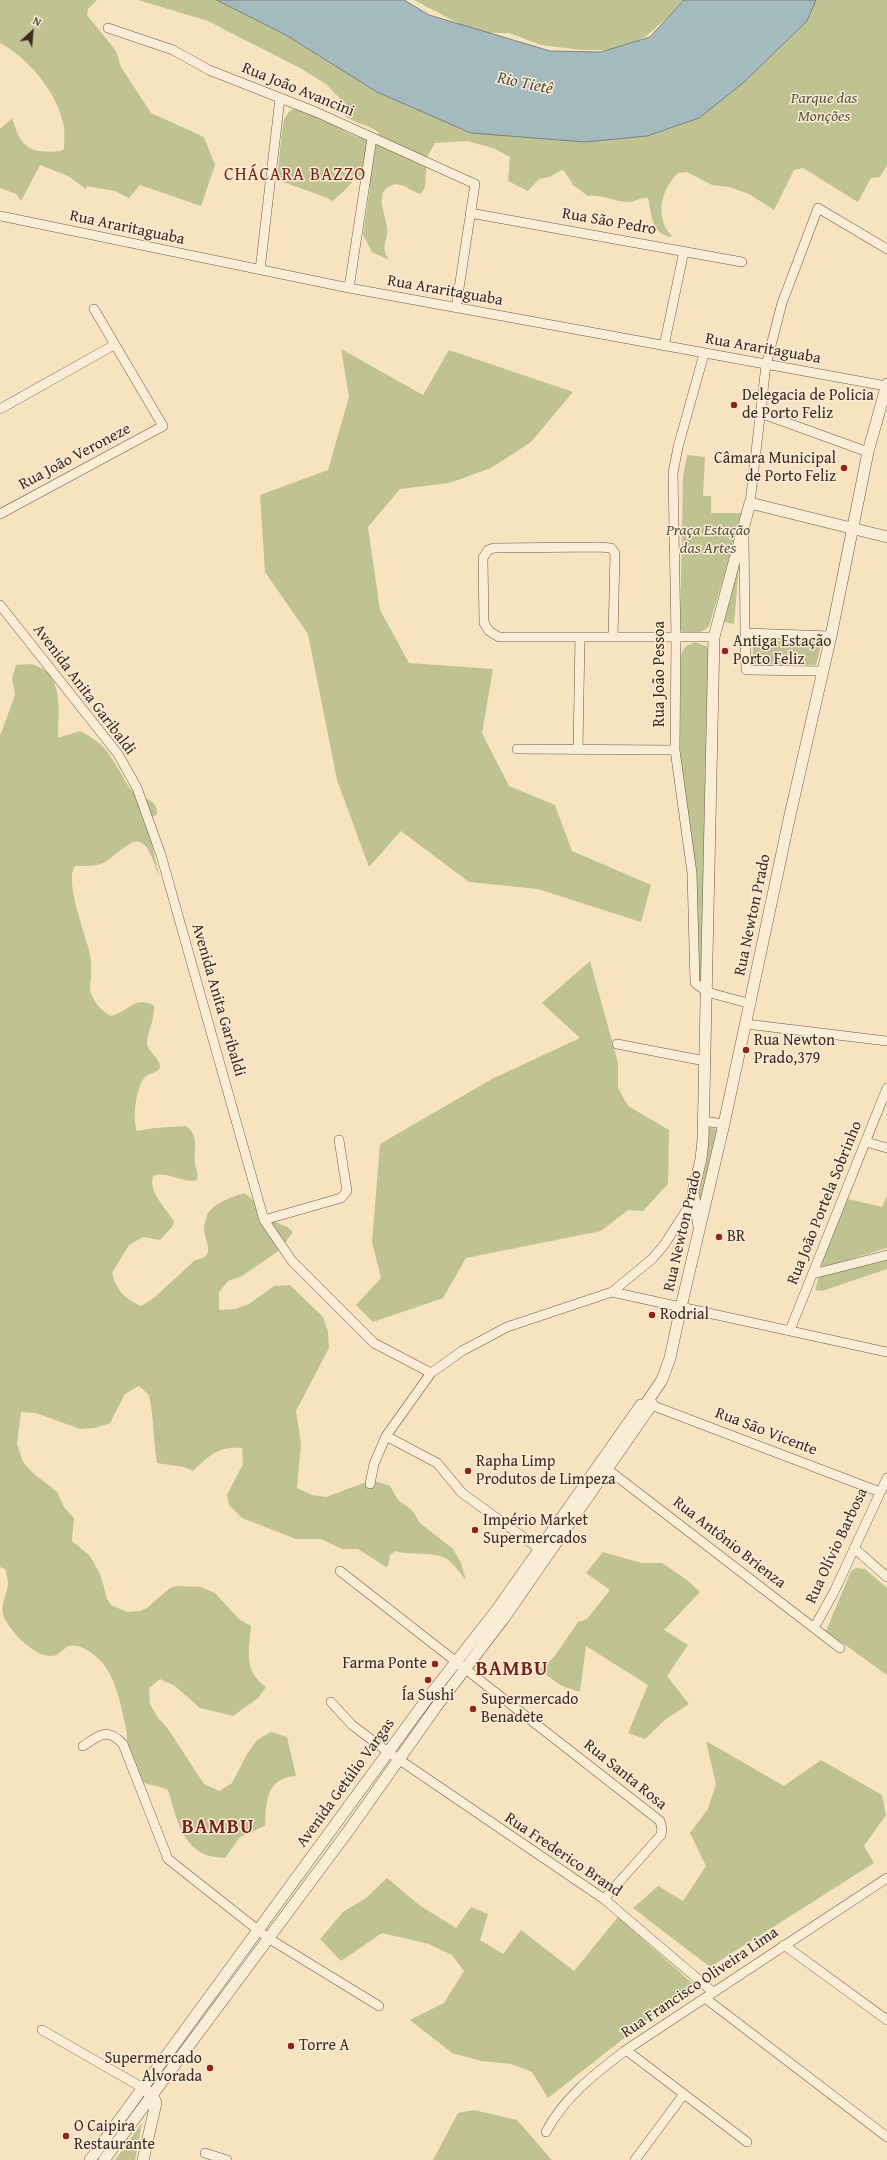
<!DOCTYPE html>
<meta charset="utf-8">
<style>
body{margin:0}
#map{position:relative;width:887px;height:2160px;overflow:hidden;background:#f7e3c0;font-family:"Gentium Book Plus",serif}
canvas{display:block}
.north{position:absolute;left:12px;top:12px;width:40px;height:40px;-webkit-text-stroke:3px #faedd6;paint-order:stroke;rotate:26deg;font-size:11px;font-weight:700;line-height:16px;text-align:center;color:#3e2a22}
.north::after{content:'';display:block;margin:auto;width:14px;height:18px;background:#3e2a22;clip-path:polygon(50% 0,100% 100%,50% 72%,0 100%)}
</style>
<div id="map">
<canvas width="887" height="2160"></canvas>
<div class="north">N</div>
</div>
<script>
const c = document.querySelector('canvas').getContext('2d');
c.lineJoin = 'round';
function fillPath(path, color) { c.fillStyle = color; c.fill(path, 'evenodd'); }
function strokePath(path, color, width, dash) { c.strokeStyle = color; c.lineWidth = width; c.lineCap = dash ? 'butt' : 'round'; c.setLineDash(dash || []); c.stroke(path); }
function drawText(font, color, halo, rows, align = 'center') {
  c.font = font + ' "Gentium Book Plus",serif'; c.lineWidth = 3; c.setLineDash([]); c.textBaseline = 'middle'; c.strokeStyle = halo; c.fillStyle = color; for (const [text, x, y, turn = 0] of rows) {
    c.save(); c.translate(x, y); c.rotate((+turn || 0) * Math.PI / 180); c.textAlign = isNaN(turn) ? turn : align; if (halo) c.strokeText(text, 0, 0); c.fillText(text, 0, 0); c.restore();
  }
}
fillPath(new Path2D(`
 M 0,0 L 97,0 L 88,9 L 87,15 L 116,51 L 121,67 L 151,113 L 204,137 L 215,165 L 201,206 L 140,185 L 129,198 L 115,191 L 87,186 L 86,189 L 68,176 L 40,165 L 21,201 L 16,194 L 0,188 L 0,129 L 12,118 C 21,148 29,154 61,151 L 64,149 C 64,142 65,134 64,127 C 58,94 30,59 0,43 Z
 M 138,0 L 258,0 L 482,108 L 803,0 L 887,0 L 887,165 L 880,177 L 871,178 L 858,202 L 803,168 L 794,170 L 774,210 L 749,194 L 729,187 L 712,185 L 687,172 L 678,173 C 661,189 654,218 672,236 L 670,237 C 651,233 652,215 648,198 C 640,197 636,202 629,202 C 614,202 604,194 588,196 L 573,185 L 565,172 L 562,170 L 549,177 L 539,179 L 528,191 L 508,181 L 510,157 L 493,148 L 467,141 L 435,143 L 427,157 L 425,187 L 421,194 C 412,192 401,181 392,185 C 373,192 386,215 387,227 C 389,241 379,244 389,260 L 372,252 L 363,235 L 370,188 C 365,167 356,177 347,188 C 343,193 337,196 333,201 C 315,192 296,188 277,179 L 283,123 C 297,77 351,155 379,136 L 378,132 C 368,124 355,124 345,116 L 348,107 L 326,84 L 300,68 L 208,21 Z
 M 414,0 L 684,0 L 667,18 L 645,37 L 621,47 L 606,50 L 581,50 L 541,45 L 509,33 L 477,33 Z
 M 341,349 L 423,395 L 449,350 L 573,392 L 531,442 L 491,468 L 449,483 L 400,489 L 368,527 L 380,610 L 409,663 L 493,669 L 482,733 L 509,786 L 555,805 L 572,851 L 651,885 L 641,922 L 538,889 L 469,882 L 401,831 L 369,867 L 337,780 L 308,634 L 265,572 L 260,495 L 328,470 L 349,397 Z
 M 687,455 L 705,457 L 703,496 L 711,496 L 711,513 L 743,513 L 709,626 C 703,633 692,635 683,633 L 680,628 L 683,477 Z
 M 739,564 L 734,624 L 720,621 Z
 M 753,641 L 822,641 L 816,665 L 753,664 Z
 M 695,642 L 706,646 L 708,649 L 701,981 L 698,978 L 696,873 L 680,750 L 681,654 L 686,646 Z
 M 32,664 C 36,666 42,668 46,671 C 63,686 58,718 58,738 L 80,731 C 105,744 108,752 122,775 C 125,780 128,787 132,791 C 142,801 157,796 157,814 L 149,820 L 148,827 L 159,876 C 155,867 151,849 142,843 C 132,835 113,859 103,863 C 94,867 85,866 75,866 C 64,881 85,933 89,950 C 91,958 92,967 91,975 C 91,980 89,987 91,993 C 94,1003 102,1011 111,1016 C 127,1012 138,994 154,1006 C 155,1019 148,1030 147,1043 C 147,1052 161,1058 160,1067 C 159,1073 148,1073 145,1077 C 136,1086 132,1120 137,1131 L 155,1128 L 186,1126 C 199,1135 194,1149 195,1162 C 195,1168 199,1173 197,1180 C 182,1184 168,1170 153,1176 C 148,1191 166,1209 174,1221 L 172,1227 L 160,1240 L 143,1237 L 129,1245 L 112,1273 C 117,1291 124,1298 141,1306 L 154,1298 L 195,1260 C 218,1257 204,1241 204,1228 C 204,1224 207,1216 208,1213 C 215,1202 233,1197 244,1193 C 255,1199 258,1210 268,1218 C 276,1224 286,1224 293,1232 L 280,1250 L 242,1276 L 228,1281 L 219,1292 L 219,1310 L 235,1309 L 249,1304 L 274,1286 L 290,1285 L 323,1317 L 328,1332 L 329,1348 L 296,1411 L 301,1444 L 297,1488 L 312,1495 L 326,1497 L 372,1480 L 390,1486 L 398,1500 L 412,1510 L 420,1523 L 453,1549 L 461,1563 L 466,1580 C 460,1573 454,1564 447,1559 C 433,1551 410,1556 395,1551 L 390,1555 L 388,1566 L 386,1567 L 358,1549 L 342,1549 L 321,1539 L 296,1539 L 242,1518 L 229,1505 L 227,1495 L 243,1464 L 242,1448 C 218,1446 210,1455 193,1471 L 184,1467 L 157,1463 C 153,1440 154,1417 149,1395 L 139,1386 L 125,1394 L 110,1423 L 95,1428 L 80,1429 L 36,1413 L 21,1412 L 17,1444 L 23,1462 L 33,1473 L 57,1492 L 64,1507 L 74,1518 L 72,1541 L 90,1556 L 101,1576 L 107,1599 L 111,1605 L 127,1612 L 140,1611 L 147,1608 L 170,1588 L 176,1586 L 201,1587 L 215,1593 L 239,1619 L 251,1626 C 249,1652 243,1670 266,1687 L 258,1698 L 233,1716 L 200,1708 L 175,1686 L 160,1679 L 149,1688 L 150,1704 L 158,1718 L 168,1729 L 204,1784 L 219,1791 L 232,1783 L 247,1754 L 257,1740 L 271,1732 L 287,1737 L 296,1776 C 266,1778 266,1801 265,1826 L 240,1837 L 225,1858 C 218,1857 210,1857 204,1854 C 180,1843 175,1812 168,1790 C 160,1786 147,1785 142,1782 C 125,1771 129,1746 126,1729 C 122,1708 116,1678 101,1661 C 94,1654 78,1641 67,1647 C 61,1651 58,1656 51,1656 C 34,1657 7,1629 3,1614 C 1,1603 7,1594 8,1584 C 8,1579 6,1573 5,1569 L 0,1567 L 0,736 L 15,695 L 12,678 L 16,665 Z
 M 590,961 L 618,1063 L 618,1088 L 628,1106 L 669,1130 L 668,1184 L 643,1211 L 628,1210 L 601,1231 L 466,1258 L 443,1298 L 373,1322 L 356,1305 L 381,1278 L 372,1242 L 380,1144 L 492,1079 L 580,1038 L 542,1003 Z
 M 706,1127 L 718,1129 L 700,1210 L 698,1201 L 707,1160 Z
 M 887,1195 L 887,1248 L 831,1265 L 824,1267 L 821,1264 L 848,1199 L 882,1207 Z
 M 887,1259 L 887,1269 L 822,1291 L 815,1290 L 820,1274 Z
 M 603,1552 L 642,1563 L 662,1563 L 687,1580 L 700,1592 L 664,1630 L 688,1645 L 667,1676 L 689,1704 L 666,1719 L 645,1739 L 628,1733 L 648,1685 L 586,1646 L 580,1692 L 562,1686 L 539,1670 L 554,1657 L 578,1622 L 587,1619 L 610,1590 L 586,1573 Z
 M 856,1568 L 865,1569 L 887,1588 L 887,1675 L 826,1631 L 851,1571 Z
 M 706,1741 L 784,1786 L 821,1760 L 882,1795 L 886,1815 L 864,1846 L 874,1863 L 710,1967 L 633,1908 L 658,1886 L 683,1901 L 706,1866 L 690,1833 L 708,1809 L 716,1784 Z
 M 387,1878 L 419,1905 L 456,1928 L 471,1907 L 488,1914 L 480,1940 L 503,1954 L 521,1930 L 574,1971 L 618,1917 L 693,1984 L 548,2098 L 532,2072 L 511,2064 L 481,2061 L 452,2053 L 410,2020 L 444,2003 L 464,1971 L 452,1955 L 429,1944 L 382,1933 L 341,1961 L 320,1939 L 343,1912 L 366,1898 Z
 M 474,2110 L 517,2120 L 552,2160 L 433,2160 L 458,2113 Z
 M 142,2123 L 135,2160 L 115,2160 Z`), '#bec391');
const water = new Path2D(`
 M 217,0 L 404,0 L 429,15 L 550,51 L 601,52 L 650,37 L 684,0 L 816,0 L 807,21 L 743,83 L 699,118 L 647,136 L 585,142 L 471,133 L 377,92 L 286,35 Z`);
fillPath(water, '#a3bbbe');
strokePath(water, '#7b8180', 1);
const minor = new Path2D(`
 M 108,28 L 173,50 L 209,70 L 316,112 L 475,184 L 456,308
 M 470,213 L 742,262
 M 0,216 L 349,288 L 886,386
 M 260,270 L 280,98
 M 349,288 L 372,138
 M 664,346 L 684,251
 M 704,354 L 678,447 L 673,473 L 676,637 L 675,750 L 692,873 L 695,983 L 707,992 L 751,1004
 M 0,409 L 114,345
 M 760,413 L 868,452
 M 750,503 L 766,365 L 782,303 L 818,208 L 887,249
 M 0,514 L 163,426 L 94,309
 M 744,535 L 745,633
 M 0,605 L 118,754 L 137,788 L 161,855 L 264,1220 L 292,1261 L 374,1343 L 431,1373
 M 613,637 L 615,553 L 611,548 L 599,547 L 494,548 L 488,550 L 483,558 L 484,623 L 489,631 L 499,637 L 714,637
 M 823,671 L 746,670 L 745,633 L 831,636
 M 517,749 L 675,750
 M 578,750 L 580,637
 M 746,1024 L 887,1041
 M 617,1044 L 705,1061
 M 703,1121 L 724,1124
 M 866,1142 L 887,1148
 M 264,1220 L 341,1198 L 347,1191 L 339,1140
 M 813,1274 L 887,1255
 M 612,1292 L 887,1352
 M 790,1330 L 887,1088
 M 646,1403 L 880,1492
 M 386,1436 L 437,1463 L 462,1493 L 545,1553
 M 602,1465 L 840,1648
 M 370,1484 L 374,1464 L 386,1436 L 431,1373 L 462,1351 L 507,1327 L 612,1292 L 652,1259 L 664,1245 L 686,1211 L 693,1192
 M 854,1548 L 887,1577
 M 340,1571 L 660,1821 L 662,1829 L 661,1835 L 604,1899
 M 814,1628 L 834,1592 L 887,1478
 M 331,1702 L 352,1725 L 388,1752 L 604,1899 L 713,1992
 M 83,1746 C 100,1735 107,1727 123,1744 L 168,1859 L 268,1938 L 379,2006
 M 784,1945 L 887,2020
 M 705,1998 L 887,2137
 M 42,2030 L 143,2088
 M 626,2050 L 747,2142
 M 546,2132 C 564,2097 596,2073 626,2050 L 887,1878
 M 205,2153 L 227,2160
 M 635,2160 L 684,2094`);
const tertiary = new Path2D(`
 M 699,1226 L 693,1192 L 701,1159 L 703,1140 L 714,637 L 750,503 L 887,537
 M 647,1402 L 662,1380 L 670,1358 L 681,1307 L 724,1124 L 790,815 L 831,636 L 868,452 L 887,384
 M 90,2160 L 427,1699 L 496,1611 L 641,1405
 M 104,2160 L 349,1830 L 436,1707 L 504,1618 L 652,1404
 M 143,2160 L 156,2103 L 154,2098 L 147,2091`);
strokePath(minor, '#6c584a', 10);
strokePath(tertiary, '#6c584a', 12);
strokePath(minor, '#faedd6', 9);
strokePath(tertiary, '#faedd6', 11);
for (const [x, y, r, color] of [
 [734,405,4,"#8f2418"],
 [844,468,4,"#8f2418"],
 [725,651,4,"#8f2418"],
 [746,1050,4,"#8f2418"],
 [719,1237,4,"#8f2418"],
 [652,1315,4,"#8f2418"],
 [468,1471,4,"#8f2418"],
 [475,1530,4,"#8f2418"],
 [435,1664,4,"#8f2418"],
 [428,1680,4,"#8f2418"],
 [473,1709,4,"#8f2418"],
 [291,2046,4,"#8f2418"],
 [210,2068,4,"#8f2418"],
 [66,2136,4,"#8f2418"]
]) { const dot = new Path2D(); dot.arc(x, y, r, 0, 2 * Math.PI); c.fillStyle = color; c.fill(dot); strokePath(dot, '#faedd6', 1.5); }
drawText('16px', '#3e2a22', '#faedd6', [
 ["Rua João Avancini",298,90,22],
 ["Rua São Pedro",609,222,10],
 ["Rua Araritaguaba",127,228,12],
 ["Rua Araritaguaba",445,291,10],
 ["Rua Araritaguaba",763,349,10],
 ["Rua João Veroneze",75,457,-28],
 ["Rua João Pessoa",660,674,-90],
 ["Avenida Anita Garibaldi",84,690,53],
 ["Rua Newton Prado",753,915,-78],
 ["Avenida Anita Garibaldi",218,1000,74],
 ["Rua João Portela Sobrinho",825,1203,-68],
 ["Rua Newton Prado",683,1231,-77],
 ["Rua São Vicente",766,1432,21],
 ["Rua Antônio Brienza",729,1543,38],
 ["Rua Olívio Barbosa",837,1546,-65],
 ["Rua Santa Rosa",625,1775,39],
 ["Avenida Getúlio Vargas",346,1783,-54],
 ["Rua Frederico Brand",563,1855,34],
 ["Rua Francisco Oliveira Lima",700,1983,-34]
]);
drawText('italic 16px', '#5e503e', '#faedd6', [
 ["Parque das",824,99],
 ["Monções",824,117],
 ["Praça Estação",708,531],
 ["das Artes",708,549]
]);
drawText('16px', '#3e2a22', '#faedd6', [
 ["Delegacia de Policia",742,396],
 ["de Porto Feliz",742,414],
 ["Câmara Municipal",836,459,"right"],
 ["de Porto Feliz",836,477,"right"],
 ["Antiga Estação",733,642],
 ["Porto Feliz",733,660],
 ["Rua Newton",754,1041],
 ["Prado,379",754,1059],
 ["BR",727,1237],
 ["Rodrial",660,1315],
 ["Rapha Limp",476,1462],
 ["Produtos de Limpeza",476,1480],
 ["Império Market",483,1521],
 ["Supermercados",483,1539],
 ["Farma Ponte",427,1664,"right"],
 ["Ía Sushi",428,1696,"center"],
 ["Supermercado",481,1700],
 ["Benadete",481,1718],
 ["Torre A",299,2046],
 ["Supermercado",202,2059,"right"],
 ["Alvorada",202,2077,"right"],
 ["O Caipira",74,2127],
 ["Restaurante",74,2145]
], 'left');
drawText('italic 17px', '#574e49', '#faedd6', [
 ["Rio Tietê",525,84,12]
]);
c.letterSpacing = '1px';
drawText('18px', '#7a1f14', '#faedd6', [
 ["CHÁCARA BAZZO",295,175]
]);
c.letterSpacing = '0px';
c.letterSpacing = '1px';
drawText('bold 20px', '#7a1f14', '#faedd6', [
 ["BAMBU",512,1670],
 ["BAMBU",218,1828]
]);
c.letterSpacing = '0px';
</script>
